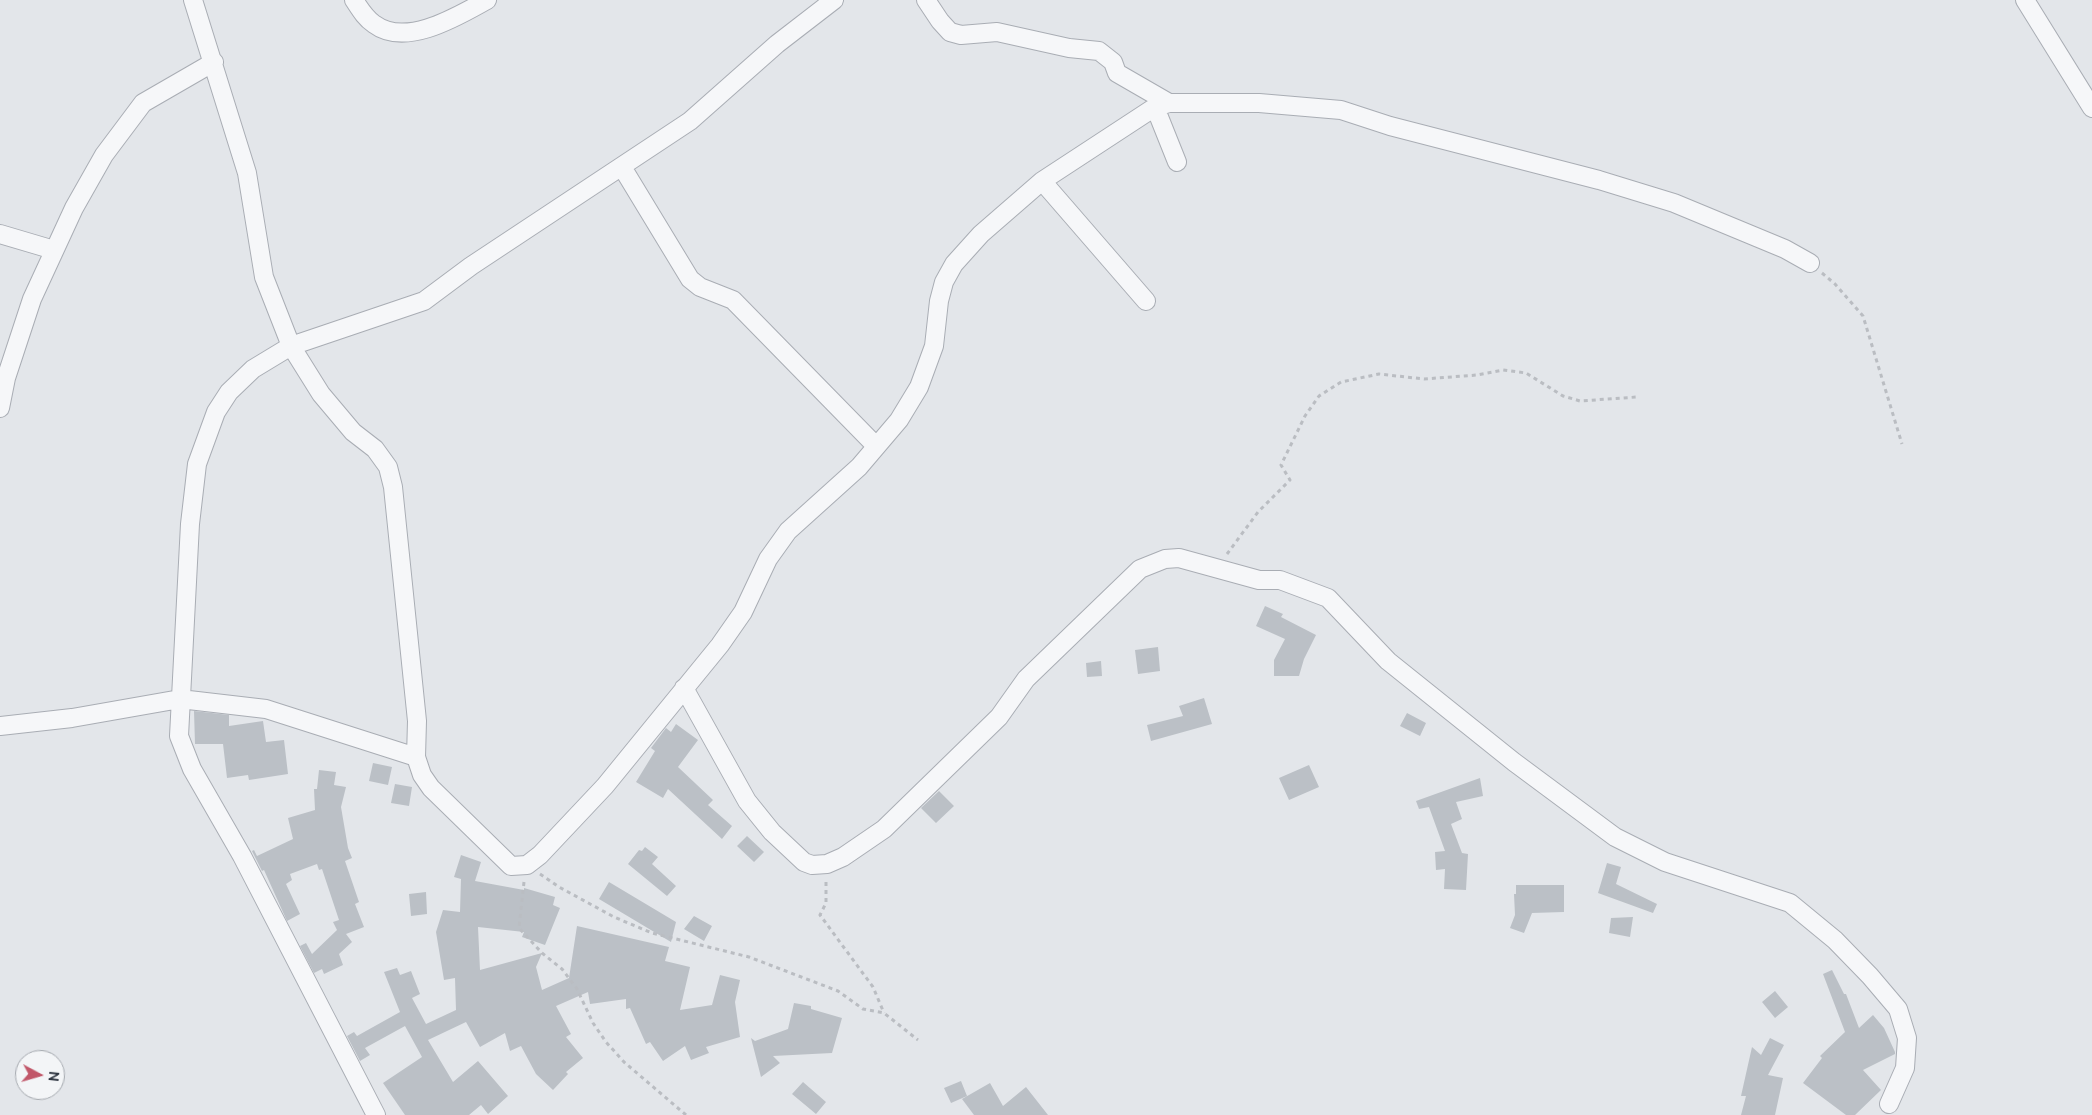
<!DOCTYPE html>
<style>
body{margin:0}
#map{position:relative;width:2092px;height:1115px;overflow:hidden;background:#e3e6ea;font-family:Ubuntu,sans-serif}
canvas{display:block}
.north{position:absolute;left:15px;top:1050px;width:50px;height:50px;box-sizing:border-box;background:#f3f5f7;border:1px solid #a4a8ae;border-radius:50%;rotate:96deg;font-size:14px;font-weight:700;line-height:20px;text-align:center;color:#2d3540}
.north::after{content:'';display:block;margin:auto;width:18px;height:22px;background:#c15769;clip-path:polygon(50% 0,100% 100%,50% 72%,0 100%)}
</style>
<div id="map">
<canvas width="2092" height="1115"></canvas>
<div class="north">N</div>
</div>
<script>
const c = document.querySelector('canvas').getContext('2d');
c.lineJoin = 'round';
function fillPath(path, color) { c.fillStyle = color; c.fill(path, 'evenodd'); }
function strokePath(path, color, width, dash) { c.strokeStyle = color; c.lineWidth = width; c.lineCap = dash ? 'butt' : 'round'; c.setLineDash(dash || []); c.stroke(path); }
fillPath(new Path2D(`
 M 1265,606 L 1283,614 L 1281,617 L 1316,635 L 1304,659 L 1299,676 L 1274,676 L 1274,660 L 1285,639 L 1256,626 Z
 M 1158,647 L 1160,671 L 1138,674 L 1135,650 Z
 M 1101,661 L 1102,676 L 1087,677 L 1086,663 Z
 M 1204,698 L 1212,724 L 1151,741 L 1147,725 L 1183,716 L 1179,706 Z
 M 194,711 L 229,715 L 229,726 L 263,721 L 266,742 L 284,740 L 288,774 L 249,780 L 248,775 L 227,778 L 223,744 L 195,744 Z
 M 1407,713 L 1426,723 L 1420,736 L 1400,726 Z
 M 676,724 L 698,740 L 678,767 L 713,800 L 708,805 L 732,826 L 722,839 L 668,789 L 663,798 L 636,782 L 655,751 L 651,748 L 666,728 L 671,732 Z
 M 373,763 L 392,767 L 388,785 L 369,781 Z
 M 1309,765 L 1319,787 L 1289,800 L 1279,778 Z
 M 319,770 L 336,772 L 334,785 L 346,787 L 341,807 L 348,848 L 352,858 L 345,861 L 359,902 L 355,904 L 364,927 L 346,934 L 352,942 L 339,954 L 343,965 L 324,974 L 322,969 L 314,973 L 300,946 L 306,943 L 312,954 L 337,930 L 333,922 L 339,920 L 322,869 L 319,870 L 317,864 L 290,874 L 292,880 L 286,884 L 300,914 L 287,921 L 264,870 L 262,871 L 252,851 L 254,850 L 257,856 L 293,839 L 288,818 L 315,810 L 314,789 L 317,789 Z
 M 1480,778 L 1483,796 L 1456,802 L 1462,819 L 1451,824 L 1462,853 L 1468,854 L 1466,890 L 1444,889 L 1445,869 L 1436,870 L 1435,852 L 1445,851 L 1429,807 L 1419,809 L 1416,801 Z
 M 395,784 L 412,787 L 409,806 L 391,803 Z
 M 939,791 L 954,806 L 936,823 L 921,808 Z
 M 747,836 L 764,852 L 754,862 L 737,846 Z
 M 645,847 L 658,857 L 652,864 L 676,886 L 667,896 L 628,864 L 639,850 L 642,851 Z
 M 461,855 L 481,862 L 475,881 L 524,890 L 524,888 L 555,897 L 553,905 L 560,908 L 545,945 L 522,937 L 524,932 L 478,927 L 480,970 L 542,953 L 536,967 L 542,990 L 569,978 L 577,926 L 669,947 L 665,961 L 690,967 L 680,1010 L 712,1005 L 720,975 L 740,980 L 735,1002 L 740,1037 L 706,1047 L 709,1053 L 691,1060 L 685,1046 L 663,1061 L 650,1042 L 646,1044 L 630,1008 L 626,1009 L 626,999 L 590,1004 L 588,992 L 556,1006 L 571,1034 L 566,1037 L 583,1058 L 566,1072 L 568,1074 L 553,1090 L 536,1074 L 521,1046 L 510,1051 L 505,1033 L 480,1047 L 466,1022 L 428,1040 L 453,1082 L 478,1061 L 508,1096 L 488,1114 L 481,1105 L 469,1115 L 405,1115 L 383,1083 L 422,1057 L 405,1026 L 365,1048 L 370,1055 L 360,1061 L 347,1036 L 354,1032 L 357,1036 L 400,1012 L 384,972 L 397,968 L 400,975 L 411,971 L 420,994 L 412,998 L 426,1024 L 456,1010 L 455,978 L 444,980 L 436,932 L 443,910 L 460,912 L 461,879 L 454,877 Z
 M 1607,863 L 1621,867 L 1616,884 L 1657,904 L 1653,913 L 1598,893 Z
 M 609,882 L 676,922 L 671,942 L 599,899 Z
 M 1516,885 L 1564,885 L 1564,912 L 1532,913 L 1524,933 L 1510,928 L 1515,915 L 1514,894 L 1516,894 Z
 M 426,892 L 427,914 L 411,916 L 409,894 Z
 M 694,916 L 712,926 L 704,941 L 684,929 Z
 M 1633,917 L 1630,937 L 1609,933 L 1611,918 Z
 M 1832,970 L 1844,994 L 1846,994 L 1859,1028 L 1873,1015 L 1884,1028 L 1895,1052 L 1895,1054 L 1863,1070 L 1881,1090 L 1855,1115 L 1846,1115 L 1803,1083 L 1822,1058 L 1820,1056 L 1845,1032 L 1823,974 Z
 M 1775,991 L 1788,1007 L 1775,1018 L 1762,1002 Z
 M 794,1003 L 811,1006 L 811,1009 L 842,1018 L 832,1053 L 773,1056 L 780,1063 L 761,1077 L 751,1038 L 755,1041 L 788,1029 Z
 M 1770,1038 L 1784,1045 L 1768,1075 L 1783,1078 L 1775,1115 L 1741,1115 L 1746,1096 L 1741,1096 L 1752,1047 L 1761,1055 Z
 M 961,1081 L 967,1096 L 951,1103 L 944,1088 Z
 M 803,1082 L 826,1102 L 816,1114 L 792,1094 Z
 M 990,1083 L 1003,1106 L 1026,1087 L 1048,1115 L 974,1115 L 962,1099 Z`), '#bbc0c6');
const minor = new Path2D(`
 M 193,0 L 247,173 L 264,277 L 291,346 L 321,394 L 353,432 L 375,449 L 388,467 L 393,487 L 417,721 L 416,757 L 422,775 L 431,788 L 511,866 L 527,865 L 540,855 L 605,786 L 720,645 L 743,612 L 768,559 L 788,531 L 859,467 L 899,420 L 919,387 L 934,346 L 939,301 L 944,282 L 954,264 L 981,234 L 1042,181 L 1155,107 L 1169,103 L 1259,103 L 1341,110 L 1390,126 L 1599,180 L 1674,203 L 1785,249 L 1810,263
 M 354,0 C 360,9 365,18 374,24 C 406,48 458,16 487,0
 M 926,0 L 940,21 L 950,32 L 961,35 L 997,32 L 1069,48 L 1099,51 L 1113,62 L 1117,73 L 1169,103
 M 2025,0 L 2092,108
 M 1155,107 L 1177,162
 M 622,167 L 690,279 L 700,287 L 733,300 L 876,446
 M 1042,181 L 1146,301
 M 0,234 L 54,250
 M 0,408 L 6,378 L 32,299 L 74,208 L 104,155 L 143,103 L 214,62
 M 684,688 L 747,801 L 772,832 L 804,862 L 812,865 L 827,864 L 843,857 L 884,829 L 999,717 L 1026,679 L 1140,569 L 1165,559 L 1179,558 L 1259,580 L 1280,580 L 1328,598 L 1388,661 L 1514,762 L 1615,837 L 1665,862 L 1790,903 L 1835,940 L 1870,976 L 1898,1009 L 1907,1038 L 1905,1068 L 1889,1104
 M 0,726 L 72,718 L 180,699 L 266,709 L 416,757
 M 376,1115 L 242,856 L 192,769 L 179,736 L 190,524 L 197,464 L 216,412 L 229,392 L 253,369 L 291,346 L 424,301 L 471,266 L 690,121 L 777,44 L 834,0`);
strokePath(minor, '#a9adb4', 20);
strokePath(new Path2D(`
 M 1822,273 L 1835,284 L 1863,316 L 1902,444
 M 1227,554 L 1258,512 L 1290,480 L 1281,465 L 1305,416 L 1319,396 L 1341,382 L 1379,374 L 1424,379 L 1477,375 L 1503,370 L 1526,373 L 1563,396 L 1580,401 L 1637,397
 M 540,874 L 559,887 L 614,917 L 652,933 L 749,957 L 838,991 L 863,1009 L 884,1013 L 918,1040
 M 524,882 L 519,928 L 542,953 L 562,969 L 577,989 L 593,1023 L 606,1042 L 624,1062 L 686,1115
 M 826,882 L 826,903 L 820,915 L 873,987 L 884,1013`), '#babdc2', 3, [4, 4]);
strokePath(minor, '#f6f7f9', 18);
</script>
